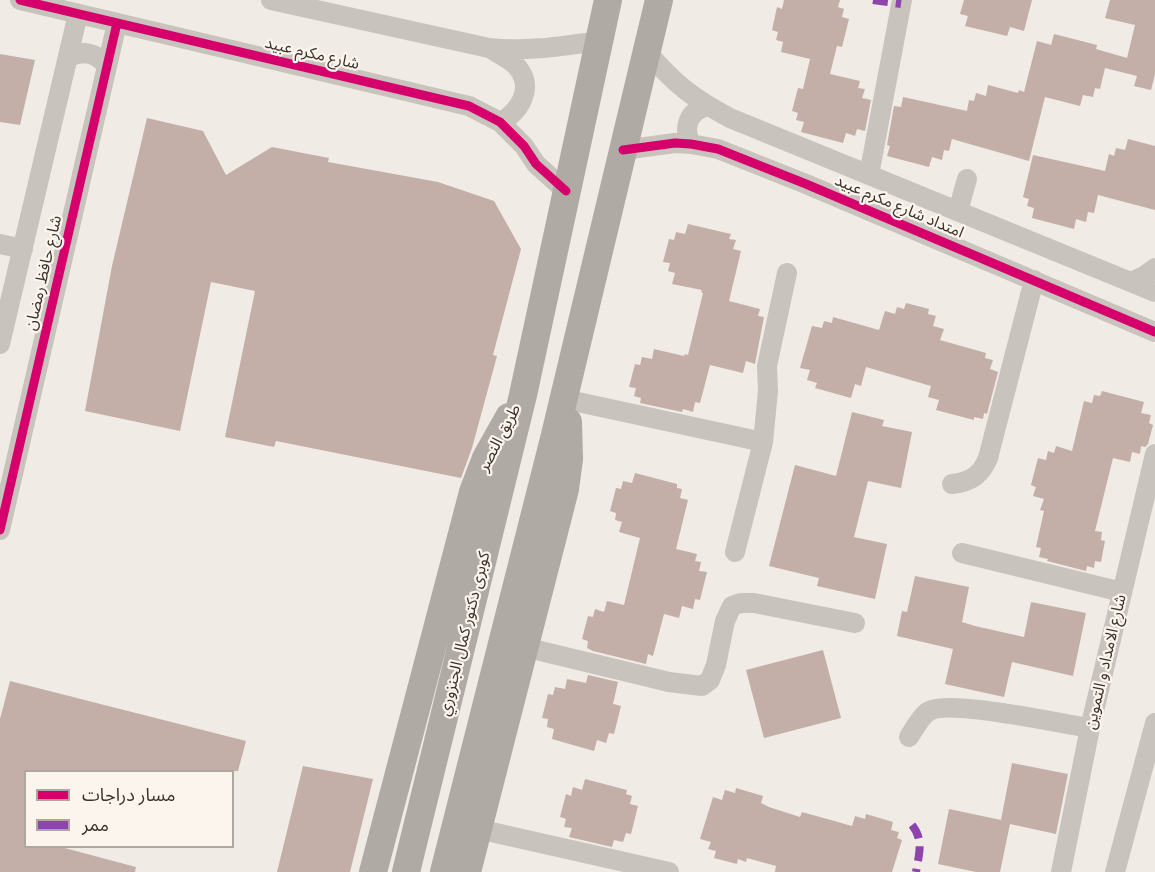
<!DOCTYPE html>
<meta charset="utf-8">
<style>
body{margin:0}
#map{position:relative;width:1155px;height:872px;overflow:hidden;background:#f0ebe5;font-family:"Archivo Narrow","Noto Sans Arabic",sans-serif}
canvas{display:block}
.legend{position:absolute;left:24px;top:770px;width:210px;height:78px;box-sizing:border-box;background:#fbf5ee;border:2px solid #aea6a0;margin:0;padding:8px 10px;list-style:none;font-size:18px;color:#3b302b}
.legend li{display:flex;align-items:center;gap:12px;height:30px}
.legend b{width:30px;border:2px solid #aea6a0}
</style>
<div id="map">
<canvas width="1155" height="872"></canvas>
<ul class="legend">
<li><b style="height:8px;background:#d6006c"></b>مسار دراجات</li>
<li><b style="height:8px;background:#8e44ad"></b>ممر</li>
</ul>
</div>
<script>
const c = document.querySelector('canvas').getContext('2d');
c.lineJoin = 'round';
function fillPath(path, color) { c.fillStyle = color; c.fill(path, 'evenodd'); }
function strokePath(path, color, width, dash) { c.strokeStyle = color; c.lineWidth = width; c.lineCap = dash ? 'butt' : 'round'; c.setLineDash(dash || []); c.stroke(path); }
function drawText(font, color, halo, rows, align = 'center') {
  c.font = font + ' "Archivo Narrow","Noto Sans Arabic",sans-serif'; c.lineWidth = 4.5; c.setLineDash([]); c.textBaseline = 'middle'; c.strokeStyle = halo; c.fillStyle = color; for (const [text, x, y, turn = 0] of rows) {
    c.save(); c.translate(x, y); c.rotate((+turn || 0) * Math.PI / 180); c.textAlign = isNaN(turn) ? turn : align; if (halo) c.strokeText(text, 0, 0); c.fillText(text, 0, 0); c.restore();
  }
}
fillPath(new Path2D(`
 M 784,0 L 840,0 L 838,7 L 844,9 L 842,17 L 849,19 L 842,47 L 837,46 L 830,74 L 860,81 L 858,88 L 865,89 L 862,98 L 871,100 L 865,131 L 857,129 L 855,136 L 846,133 L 843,143 L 801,132 L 804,122 L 796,120 L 798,113 L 792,111 L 798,88 L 803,89 L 810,59 L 781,52 L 783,42 L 776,40 L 778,32 L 772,30 L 777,7 L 782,9 Z
 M 964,0 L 1032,0 L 1024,31 L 1010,27 L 1007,36 L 965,26 L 968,16 L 960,14 Z
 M 1110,0 L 1155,0 L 1155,74 L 1151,90 L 1134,86 L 1137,76 L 1105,68 L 1100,89 L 1095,88 L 1093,97 L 1083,95 L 1080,106 L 1045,97 L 1029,161 L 952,139 L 949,151 L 944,150 L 942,160 L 932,157 L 929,167 L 887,156 L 890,146 L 887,145 L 894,106 L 901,107 L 903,97 L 967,111 L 969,100 L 974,101 L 976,93 L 986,96 L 988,85 L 1018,93 L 1019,90 L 1024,92 L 1037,41 L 1051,45 L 1054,34 L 1097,45 L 1096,49 L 1127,58 L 1135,25 L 1105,18 Z
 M 0,54 L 35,60 L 20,125 L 0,122 Z
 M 147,118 L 203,131 L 226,175 L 272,147 L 329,158 L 328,162 L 438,182 L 494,201 L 521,249 L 493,355 L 497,356 L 472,448 L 461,478 L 276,441 L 274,447 L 225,437 L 255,291 L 211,282 L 180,431 L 85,411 L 112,266 Z
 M 1128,139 L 1155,146 L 1155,210 L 1098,195 L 1094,213 L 1088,212 L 1086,222 L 1076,219 L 1074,229 L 1032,218 L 1034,208 L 1027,206 L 1029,199 L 1023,197 L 1033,155 L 1105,171 L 1109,154 L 1114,156 L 1116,148 L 1125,150 Z
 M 688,224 L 731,234 L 729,239 L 736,240 L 733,249 L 741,251 L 729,301 L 760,309 L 758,316 L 764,317 L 755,364 L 746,361 L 743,373 L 710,365 L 700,403 L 695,402 L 693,412 L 683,409 L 682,412 L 640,403 L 641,398 L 634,396 L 636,388 L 629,387 L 635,364 L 640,365 L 642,357 L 652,359 L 654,349 L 684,356 L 685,354 L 688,355 L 703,293 L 701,292 L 702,290 L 672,284 L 675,273 L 668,271 L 670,263 L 663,262 L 669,239 L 674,240 L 676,232 L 685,234 Z
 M 906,303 L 929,309 L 928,314 L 936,316 L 933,326 L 944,329 L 940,340 L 986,353 L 985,358 L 993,360 L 990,369 L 998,372 L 987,414 L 984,413 L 983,419 L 974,417 L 974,420 L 936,410 L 939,400 L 928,397 L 931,386 L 866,367 L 861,386 L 855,384 L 851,398 L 815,388 L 817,383 L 807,380 L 810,370 L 800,368 L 812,326 L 822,328 L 824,321 L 832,323 L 833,317 L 879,330 L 885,311 L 895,314 L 897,307 L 904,309 Z
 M 1102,391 L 1144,402 L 1141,413 L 1151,415 L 1149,423 L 1153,425 L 1148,444 L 1145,447 L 1141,446 L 1140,454 L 1132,452 L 1130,462 L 1113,458 L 1095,531 L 1102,532 L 1101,540 L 1105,541 L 1101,562 L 1095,561 L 1094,568 L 1087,566 L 1086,571 L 1047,561 L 1048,559 L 1039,557 L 1041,548 L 1036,547 L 1044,511 L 1040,510 L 1044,499 L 1033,496 L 1036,487 L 1031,485 L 1038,458 L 1046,460 L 1048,451 L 1054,453 L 1056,446 L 1072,451 L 1084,401 L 1092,403 L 1094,395 L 1100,396 Z
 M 852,412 L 884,420 L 882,426 L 912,432 L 901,488 L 868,481 L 854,537 L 887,544 L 875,599 L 817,586 L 819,578 L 769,566 L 795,465 L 836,476 Z
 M 635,473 L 677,484 L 677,488 L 682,489 L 680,498 L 688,500 L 676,549 L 697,554 L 695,561 L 701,562 L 699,571 L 707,572 L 700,600 L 695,599 L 693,609 L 682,606 L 679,618 L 664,614 L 653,656 L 648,654 L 646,664 L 593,651 L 587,648 L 588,641 L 582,639 L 588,616 L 593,617 L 595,609 L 604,612 L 607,601 L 624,605 L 640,538 L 619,532 L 622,522 L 615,520 L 616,513 L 610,511 L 616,488 L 621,489 L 623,481 L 632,483 Z
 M 915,576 L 969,587 L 962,622 L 975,626 L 1024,637 L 1031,602 L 1086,613 L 1073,676 L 1012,662 L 1004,697 L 945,684 L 953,649 L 897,636 L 902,611 L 907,612 Z
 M 823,650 L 841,718 L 764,738 L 746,670 Z
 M 588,675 L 618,682 L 613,704 L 621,706 L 614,734 L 609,733 L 606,743 L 597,740 L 594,751 L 552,739 L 554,729 L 547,727 L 548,719 L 542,718 L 548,694 L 553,695 L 555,687 L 565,689 L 567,679 L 586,683 Z
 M 10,681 L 246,741 L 238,771 L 26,771 L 26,846 L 57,846 L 136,867 L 135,872 L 0,872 L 0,719 Z
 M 1012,763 L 1068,774 L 1056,834 L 1010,824 L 1000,872 L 976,872 L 938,864 L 949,809 L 1001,820 Z
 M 303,766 L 373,779 L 350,872 L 277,872 Z
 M 585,779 L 627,790 L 626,794 L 632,796 L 630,804 L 638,806 L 631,834 L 626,833 L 623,842 L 614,840 L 612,847 L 569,837 L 572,828 L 564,827 L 566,819 L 560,817 L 566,794 L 571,796 L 573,787 L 582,790 Z
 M 736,788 L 763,796 L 761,803 L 769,807 L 800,817 L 802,812 L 852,826 L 855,816 L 865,819 L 866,814 L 893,822 L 891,830 L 899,832 L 897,838 L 902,840 L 892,872 L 775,872 L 776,866 L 747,858 L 746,862 L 738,859 L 737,864 L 714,858 L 716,851 L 708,849 L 711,842 L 700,839 L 713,797 L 722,800 L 725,790 L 735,793 Z`), '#c3afa7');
strokePath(new Path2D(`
 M 20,0 L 469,106 L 500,122 L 524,146 L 536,164 L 566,191
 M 271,0 L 489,48 C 526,52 562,46 599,41
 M 491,49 C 500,55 512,60 518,68 C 534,88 520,112 500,122
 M 647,52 C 676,85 691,97 730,118 L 1155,292
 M 68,58 C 83,49 97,53 107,66
 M 691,144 C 682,127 689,111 707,106
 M 623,150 L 675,143 L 691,144 L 718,149 L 806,184 L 1155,332
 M 869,175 L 902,0
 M 958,211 L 967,179
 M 0,244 L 23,249
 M 1131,282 L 1144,276 L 1155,268
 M 0,344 L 78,14
 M 564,399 L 763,442
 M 952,484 C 971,482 981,475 988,458 L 1034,280
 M 0,530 L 117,23
 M 735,552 L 763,442 L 768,391 L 767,366 L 787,273
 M 962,553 L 1122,592
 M 524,647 L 669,682 L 702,686 L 710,680 L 716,665 L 725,621 L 732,606 L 741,603 L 754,603 L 855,623
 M 909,737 C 914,729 921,716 929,711 C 951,699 1061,724 1090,728
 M 478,829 L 669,872
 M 1061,872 L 1090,728 L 1155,454
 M 1115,872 L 1155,723`), '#c9c3be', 20);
strokePath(new Path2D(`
 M 373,872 L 473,492 L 486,458 L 509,417
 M 406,872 L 523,395 L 608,0
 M 444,872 L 554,439 L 659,0
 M 467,872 L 565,489 L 569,459 L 568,422`), '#afaaa4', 28);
strokePath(new Path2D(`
 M 873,0 L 901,4
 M 912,825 C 924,840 919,854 916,872`), '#8e44ad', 8, [15, 8]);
strokePath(new Path2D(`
 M 20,0 L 469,106 L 500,122 L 524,146 L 536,164 L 566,191
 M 623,150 L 675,143 L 691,144 L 718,149 L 806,184 L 1155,332
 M 0,530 L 117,23`), '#d6006c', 9);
drawText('16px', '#3b302b', '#fbf5ee', [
 ["شارع مكرم عبيد",312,54,13],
 ["امتداد شارع مكرم عبيد",899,207,23],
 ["شارع حافظ رمضان",44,273,-77],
 ["طريق النصر",500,438,-62],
 ["كوبرى دكتور كمال الجنزوري",465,634,-76],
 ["شارع الامداد و التموين",1106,662,-77]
]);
</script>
